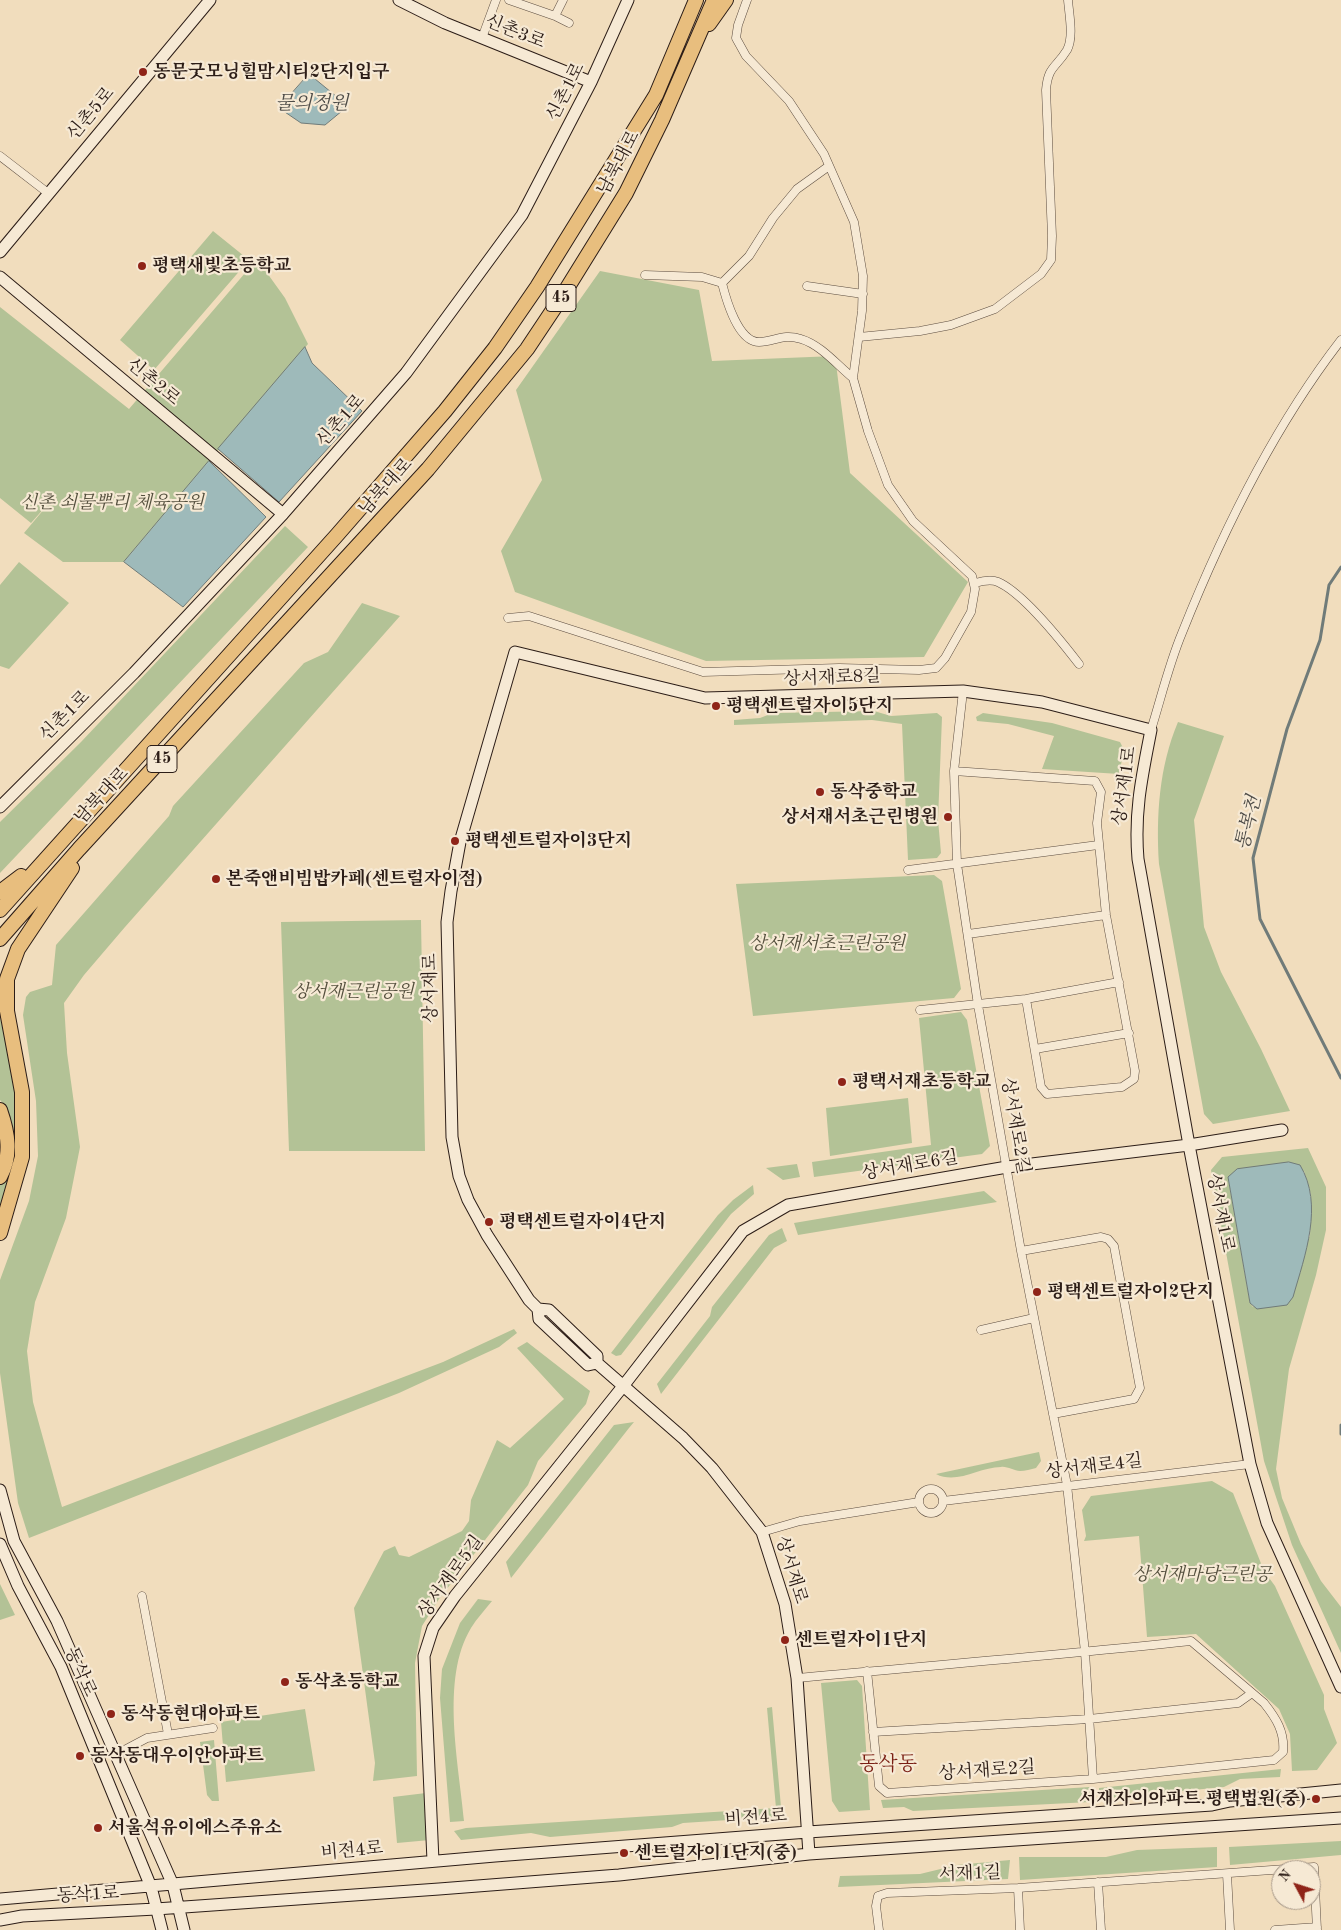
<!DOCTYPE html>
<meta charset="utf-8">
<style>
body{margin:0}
#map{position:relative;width:1341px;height:1930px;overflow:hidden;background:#f1ddbd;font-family:"Old Standard TT",serif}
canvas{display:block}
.north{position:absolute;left:1271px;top:1860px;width:50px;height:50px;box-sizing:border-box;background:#f6e9d4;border:1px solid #a59788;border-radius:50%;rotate:310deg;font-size:14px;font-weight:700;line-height:20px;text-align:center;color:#2c1d17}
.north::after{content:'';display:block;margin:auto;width:18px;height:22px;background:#8f2418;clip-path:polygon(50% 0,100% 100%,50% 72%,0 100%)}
</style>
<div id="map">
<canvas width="1341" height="1930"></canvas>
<div class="north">N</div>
</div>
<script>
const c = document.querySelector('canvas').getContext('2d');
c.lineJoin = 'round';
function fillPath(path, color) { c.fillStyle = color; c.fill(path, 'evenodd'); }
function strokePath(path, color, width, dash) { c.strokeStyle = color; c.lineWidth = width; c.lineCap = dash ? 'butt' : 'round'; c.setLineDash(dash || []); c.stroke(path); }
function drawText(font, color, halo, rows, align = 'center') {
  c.font = font + ' "Old Standard TT","Noto Serif KR",serif'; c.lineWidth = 4.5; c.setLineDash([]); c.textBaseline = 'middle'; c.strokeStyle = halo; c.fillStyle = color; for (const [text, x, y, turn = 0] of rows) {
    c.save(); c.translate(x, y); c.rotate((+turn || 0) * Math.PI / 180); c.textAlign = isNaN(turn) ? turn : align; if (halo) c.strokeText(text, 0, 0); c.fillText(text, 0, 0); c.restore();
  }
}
fillPath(new Path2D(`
 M 213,231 L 249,260 L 154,370 L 120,340 Z
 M 257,259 L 285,298 L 308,344 L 124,562 L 63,562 L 24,533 L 55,496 L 31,523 L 0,498 L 0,307 L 129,409 Z
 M 600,271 L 699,290 L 712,361 L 835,356 L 850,473 L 968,582 L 924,657 L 706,661 L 515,592 L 501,551 L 542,480 L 516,390 Z
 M 285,526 L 308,547 L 0,873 L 0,822 L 81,742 Z
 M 19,562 L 69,603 L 9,669 L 0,666 L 0,585 Z
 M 362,603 L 400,616 L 125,927 L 84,975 L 64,1003 L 67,1053 L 80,1147 L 66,1218 L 35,1302 L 27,1351 L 33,1402 L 62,1507 L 443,1362 L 514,1329 L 517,1333 L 499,1347 L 399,1393 L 29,1538 L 18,1503 L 0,1373 L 0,1280 L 29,1201 L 38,1156 L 36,1101 L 23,1015 L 26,997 L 30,992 L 52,985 L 56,945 L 169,816 L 173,806 L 304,663 L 328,652 Z
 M 874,711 L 891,716 L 937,713 L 942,717 L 938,820 L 941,853 L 937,858 L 908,860 L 902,724 L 872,720 L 734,725 L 734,720 L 760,718 L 773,713 Z
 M 983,713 L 1052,723 L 1120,742 L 1124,750 L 1119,774 L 1042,769 L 1054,736 L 1008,724 L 977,721 L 976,717 Z
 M 1178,722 L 1224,736 L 1194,820 L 1204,927 L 1221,972 L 1261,1049 L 1290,1111 L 1213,1124 L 1204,1114 L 1159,864 C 1156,816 1159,767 1178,722 Z
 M 934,875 L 942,881 L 961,989 L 954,998 L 753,1016 L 736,884 Z
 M 421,920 L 425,1151 L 289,1151 L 281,922 Z
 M 961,1012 L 967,1020 L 990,1146 L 982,1154 L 814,1177 L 812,1162 L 931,1145 L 919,1018 Z
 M 0,1017 C 11,1059 20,1103 17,1147 C 15,1167 7,1188 0,1207 L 0,1184 L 4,1180 C 10,1154 20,1122 0,1100 Z
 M 908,1098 L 912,1143 L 830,1156 L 826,1108 Z
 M 1308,1148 L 1326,1187 L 1326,1230 L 1316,1275 L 1289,1369 L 1276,1469 L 1282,1498 L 1301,1544 L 1321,1581 L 1341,1607 L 1341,1653 L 1292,1545 L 1264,1461 L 1211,1170 L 1222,1157 ZM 1304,1171 L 1311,1195 L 1310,1236 L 1253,1307 L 1250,1303 L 1228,1177 Z
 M 797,1164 L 800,1177 L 783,1180 L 766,1168 Z
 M 753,1185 L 754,1194 L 731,1214 L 621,1355 L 616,1356 L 611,1353 L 718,1215 L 733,1200 Z
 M 984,1191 L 997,1202 L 798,1235 L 794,1223 Z
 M 782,1228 L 787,1241 L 774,1248 L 661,1394 L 657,1384 L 710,1316 L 712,1307 L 769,1235 Z
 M 527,1342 L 590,1391 L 586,1404 L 538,1461 L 528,1485 L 439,1599 L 422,1626 L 415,1663 L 417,1776 L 373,1781 L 375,1763 L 354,1608 L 384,1551 L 395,1546 L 399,1555 L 409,1557 L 462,1531 L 469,1521 L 471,1500 L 497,1440 L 510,1448 L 564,1399 L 517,1348 Z
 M 634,1422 L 629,1428 L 511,1578 L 506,1562 L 614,1425 Z
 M 1039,1452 L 1041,1461 L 1036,1468 C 1031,1469 1025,1471 1020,1471 C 1014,1471 1007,1466 1001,1467 C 979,1467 957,1485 936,1474 Z
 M 1212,1481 L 1233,1493 L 1264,1571 L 1275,1586 L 1324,1695 L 1324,1709 L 1337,1743 L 1317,1770 L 1292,1771 L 1290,1734 L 1279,1709 L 1196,1634 L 1147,1637 L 1139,1536 L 1084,1541 L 1086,1536 L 1082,1510 L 1091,1496 Z
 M 0,1584 L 15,1615 L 0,1620 Z
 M 478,1599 L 492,1601 C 485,1610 477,1618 471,1628 C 440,1679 459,1764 464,1821 L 450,1822 L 440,1698 L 442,1669 L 460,1623 Z
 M 857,1680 L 862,1686 L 870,1810 L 839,1812 L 832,1801 L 821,1683 Z
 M 772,1707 L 781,1807 L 775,1817 L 683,1823 L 672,1827 L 550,1837 L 531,1833 L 461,1840 L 454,1831 L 466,1828 L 776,1808 L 767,1708 Z
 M 305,1709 L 315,1771 L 226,1782 L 221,1722 Z
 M 214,1740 L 219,1801 L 212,1801 L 207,1795 L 200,1742 Z
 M 1281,1769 L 1280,1777 L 1240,1779 L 1224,1787 L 1099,1799 L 1099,1788 Z
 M 1090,1787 L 1090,1802 L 913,1811 L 904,1807 L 883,1808 L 881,1800 Z
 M 426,1793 L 430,1840 L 397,1843 L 393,1797 Z
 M 1341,1841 L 1341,1855 L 1230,1865 L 1229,1847 Z
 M 1217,1847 L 1217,1867 L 1020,1880 L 1019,1857 L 1106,1857 L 1137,1850 Z
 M 1010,1860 L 1008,1879 L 838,1887 L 840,1876 L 920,1874 L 957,1865 Z`), '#b3c296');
const water = new Path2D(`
 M 309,74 L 348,106 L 325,125 L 301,123 L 279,108 Z
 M 305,347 L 312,363 L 362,411 L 279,502 L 218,449 Z
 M 209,461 L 266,517 L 183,607 L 124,562 Z
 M 1289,1162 L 1300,1165 C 1324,1205 1305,1255 1293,1297 L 1287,1305 L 1257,1309 L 1250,1303 L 1228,1177 L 1237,1169 Z`);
fillPath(water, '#9ebaba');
strokePath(water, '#707b79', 1);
strokePath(new Path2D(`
 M 1341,567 L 1329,585 L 1320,640 L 1287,729 L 1253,858 L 1260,919 L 1341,1078
 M 1341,1425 L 1341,1434`), '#707b79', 3);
const street = new Path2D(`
 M 509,0 L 555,16 L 563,0
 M 555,16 L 569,23
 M 482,38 L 496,0
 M 0,156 L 48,193
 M 645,275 L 702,277 L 722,283 C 726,299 738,342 759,342 C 774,342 783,333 801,339 C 821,345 837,365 853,378
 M 722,283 L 749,256 L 773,218 L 797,189 L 829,166
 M 807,286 L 863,294
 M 859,337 L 920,331 L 951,325 L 995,309 L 1041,274 L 1051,260 L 1052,236 L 1046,90 C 1048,66 1056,68 1067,50 C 1074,37 1069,14 1068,0
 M 975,583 C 982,581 991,579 998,582 C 1023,593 1062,642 1079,664
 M 508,618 L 529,616 L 703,672 L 839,668 L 919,670 L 936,668 L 945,658 L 971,612 L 975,589 L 972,576 L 913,521 L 888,485 L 868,431 L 853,378 L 862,311 L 863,276 L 854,222 L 824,154 L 789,101 L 746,56 L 736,38 L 738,25 L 747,0
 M 963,691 L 954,771 L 957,864 L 978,1005 L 1021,1251 L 1067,1485 L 1085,1652 L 1093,1779
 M 1151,730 C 1161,698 1169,664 1182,633 C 1223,530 1273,428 1341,340
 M 954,771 L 1095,781 L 1101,792 L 1097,823 L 1106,915 L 1135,1071 L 1134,1079 L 1122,1087 L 1047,1094 L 1041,1087 L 1026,999
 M 908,870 L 1098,845
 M 968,934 L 1106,915
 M 920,1010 L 1026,999 L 1119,982
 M 1035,1049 L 1129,1033
 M 1021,1251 L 1101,1237 L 1108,1239 L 1114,1246 L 1140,1388 L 1134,1399 L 1053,1414
 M 981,1330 L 1034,1318
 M919 1501a12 12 0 1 1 24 0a12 12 0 1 1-24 0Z
 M 943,1501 L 1250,1464
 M 762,1532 L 800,1521 L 919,1502
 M 142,1596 L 168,1734
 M 797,1678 C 928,1666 1059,1655 1191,1641 L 1264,1703 C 1276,1718 1285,1732 1283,1752 L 1274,1760 L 1093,1779 L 887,1793 L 879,1786 L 867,1671
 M 873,1732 L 1089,1719 L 1238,1703 L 1252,1693
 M 115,1755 L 147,1738 L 213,1728
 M 1227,1874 L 1230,1930
 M 1098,1882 L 1101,1930
 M 1018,1888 L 1020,1930
 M 879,1930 L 876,1906 L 878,1896 L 887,1893 L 1018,1888 L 1314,1867 L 1317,1930
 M 1275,1930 L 1317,1927`);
const secondary = new Path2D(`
 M 399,0 L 445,23 L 591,82
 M 0,252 L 210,0
 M 0,277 L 283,514
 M 0,807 L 134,673 L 283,514 L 406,373 L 522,215 L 591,82 L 628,0
 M 538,1309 L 549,1310 L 597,1356 L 597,1363
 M 0,1490 L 14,1541 L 57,1621 L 173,1885 L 184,1930
 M 0,1544 L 18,1586 L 61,1667 L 151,1887 L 162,1930
 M 809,1854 L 797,1678 L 785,1604 L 762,1532 L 712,1468 L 683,1438 L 597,1363 L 588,1365 L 539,1319 L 538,1309 L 529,1300 L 487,1235 L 468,1200 L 459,1176 L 452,1137 L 447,922 L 451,891 L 460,842 L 515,652 L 705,698 L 963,691 L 1042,702 L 1151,730 C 1142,776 1134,812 1138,859 L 1189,1145 L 1250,1464 L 1267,1523 L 1341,1687
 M 433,1861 L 424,1656 L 433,1628 L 455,1596 L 624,1385 L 743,1231 L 788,1205 L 1007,1167 L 1189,1145 L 1282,1130
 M 0,1899 L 495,1856 L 808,1832 L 1212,1805 L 1230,1801 L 1341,1790
 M 0,1920 L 22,1916 L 156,1909 L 439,1889 L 619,1875 L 809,1854 L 1341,1818`);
const highway = new Path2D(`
 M 709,24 L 726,0
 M 0,892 L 21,876
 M 0,910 L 337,535 L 445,411 L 495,348 L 537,287 L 656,95 L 696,0
 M 0,939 L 79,849 L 428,469 L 527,349 L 561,298 L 626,193 L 662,120 L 714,0
 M 0,1110 C 8,1133 12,1155 0,1177
 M 0,1233 L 22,1157 L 22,1092 L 7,1011 L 7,979 L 18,949 L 72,868`);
strokePath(street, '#5d4d40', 9);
strokePath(secondary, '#2c1d17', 13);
strokePath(highway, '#2c1d17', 16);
strokePath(street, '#f6e9d4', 8);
strokePath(secondary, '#f6e9d4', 11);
strokePath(highway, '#e8be7e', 14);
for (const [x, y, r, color] of [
 [143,72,5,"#8f2418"],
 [142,266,5,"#8f2418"],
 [716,706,5,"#8f2418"],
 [820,792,5,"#8f2418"],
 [948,817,5,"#8f2418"],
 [455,841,5,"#8f2418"],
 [216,879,5,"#8f2418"],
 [842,1082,5,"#8f2418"],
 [489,1222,5,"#8f2418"],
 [1037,1292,5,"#8f2418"],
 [785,1640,5,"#8f2418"],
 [285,1682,5,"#8f2418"],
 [111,1714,5,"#8f2418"],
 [80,1756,5,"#8f2418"],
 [1316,1799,5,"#8f2418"],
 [98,1828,5,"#8f2418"],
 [624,1853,5,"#8f2418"]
]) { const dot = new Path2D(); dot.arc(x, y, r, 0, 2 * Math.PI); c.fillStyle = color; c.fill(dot); strokePath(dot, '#f6e9d4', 2); }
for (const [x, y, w] of [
 [561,298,30],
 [162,759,30]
]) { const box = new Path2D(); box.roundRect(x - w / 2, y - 13.5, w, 27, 4); c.fillStyle = '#f6e9d4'; c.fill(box); strokePath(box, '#2c1d17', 1); }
drawText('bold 16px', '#2c1d17', null, [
 ["45",561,298],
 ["45",162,759]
]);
drawText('18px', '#2c1d17', '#f6e9d4', [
 ["신촌3로",515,32,22],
 ["신촌1로",566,92,-63],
 ["신촌5로",91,114,-50],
 ["남북대로",619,163,-62],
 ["신촌2로",153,382,40],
 ["신촌1로",341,421,-49],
 ["남북대로",386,487,-48],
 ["상서재로8길",832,678,-2],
 ["신촌1로",65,716,-45],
 ["상서재1로",1125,786,-82],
 ["남북대로",102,796,-47],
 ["상서재로",431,988,-91],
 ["상서재로2길",1015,1126,80],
 ["상서재로6길",910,1166,-10],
 ["상서재1로",1220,1213,79],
 ["상서재로4길",1094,1467,-7],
 ["상서재로",791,1570,73],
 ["상서재로5길",451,1577,-54],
 ["동삭로",80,1672,66],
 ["상서재로2길",987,1771,-4],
 ["비전4로",756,1818,-4],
 ["비전4로",352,1851,-5],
 ["서재1길",970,1874,-2],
 ["동삭1로",88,1895,-3]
]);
drawText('bold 18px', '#2c1d17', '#f6e9d4', [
 ["동문굿모닝힐맘시티2단지입구",153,72],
 ["평택새빛초등학교",152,266],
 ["평택센트럴자이5단지",726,706],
 ["동삭중학교",830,792],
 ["상서재서초근린병원",938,817,"right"],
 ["평택센트럴자이3단지",465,841],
 ["본죽앤비빔밥카페(센트럴자이점)",226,879],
 ["평택서재초등학교",852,1082],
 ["평택센트럴자이4단지",499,1222],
 ["평택센트럴자이2단지",1047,1292],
 ["센트럴자이1단지",795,1640],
 ["동삭초등학교",295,1682],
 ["동삭동현대아파트",121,1714],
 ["동삭동대우이안아파트",90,1756],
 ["서재자이아파트.평택법원(중)",1306,1799,"right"],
 ["서울석유이에스주유소",108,1828],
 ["센트럴자이1단지(중)",634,1853]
], 'left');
drawText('italic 18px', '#544f3d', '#f6e9d4', [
 ["신촌 쇠물뿌리 체육공원",112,503],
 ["상서재서초근린공원",827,944],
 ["상서재근린공원",353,992],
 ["상서재마당근린공",1202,1575]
]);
drawText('italic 19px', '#4e4c48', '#f6e9d4', [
 ["물의정원",312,104],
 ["통복천",1249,823,-76]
]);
drawText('20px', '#7a1f14', '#f6e9d4', [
 ["동삭동",888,1765]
]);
</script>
